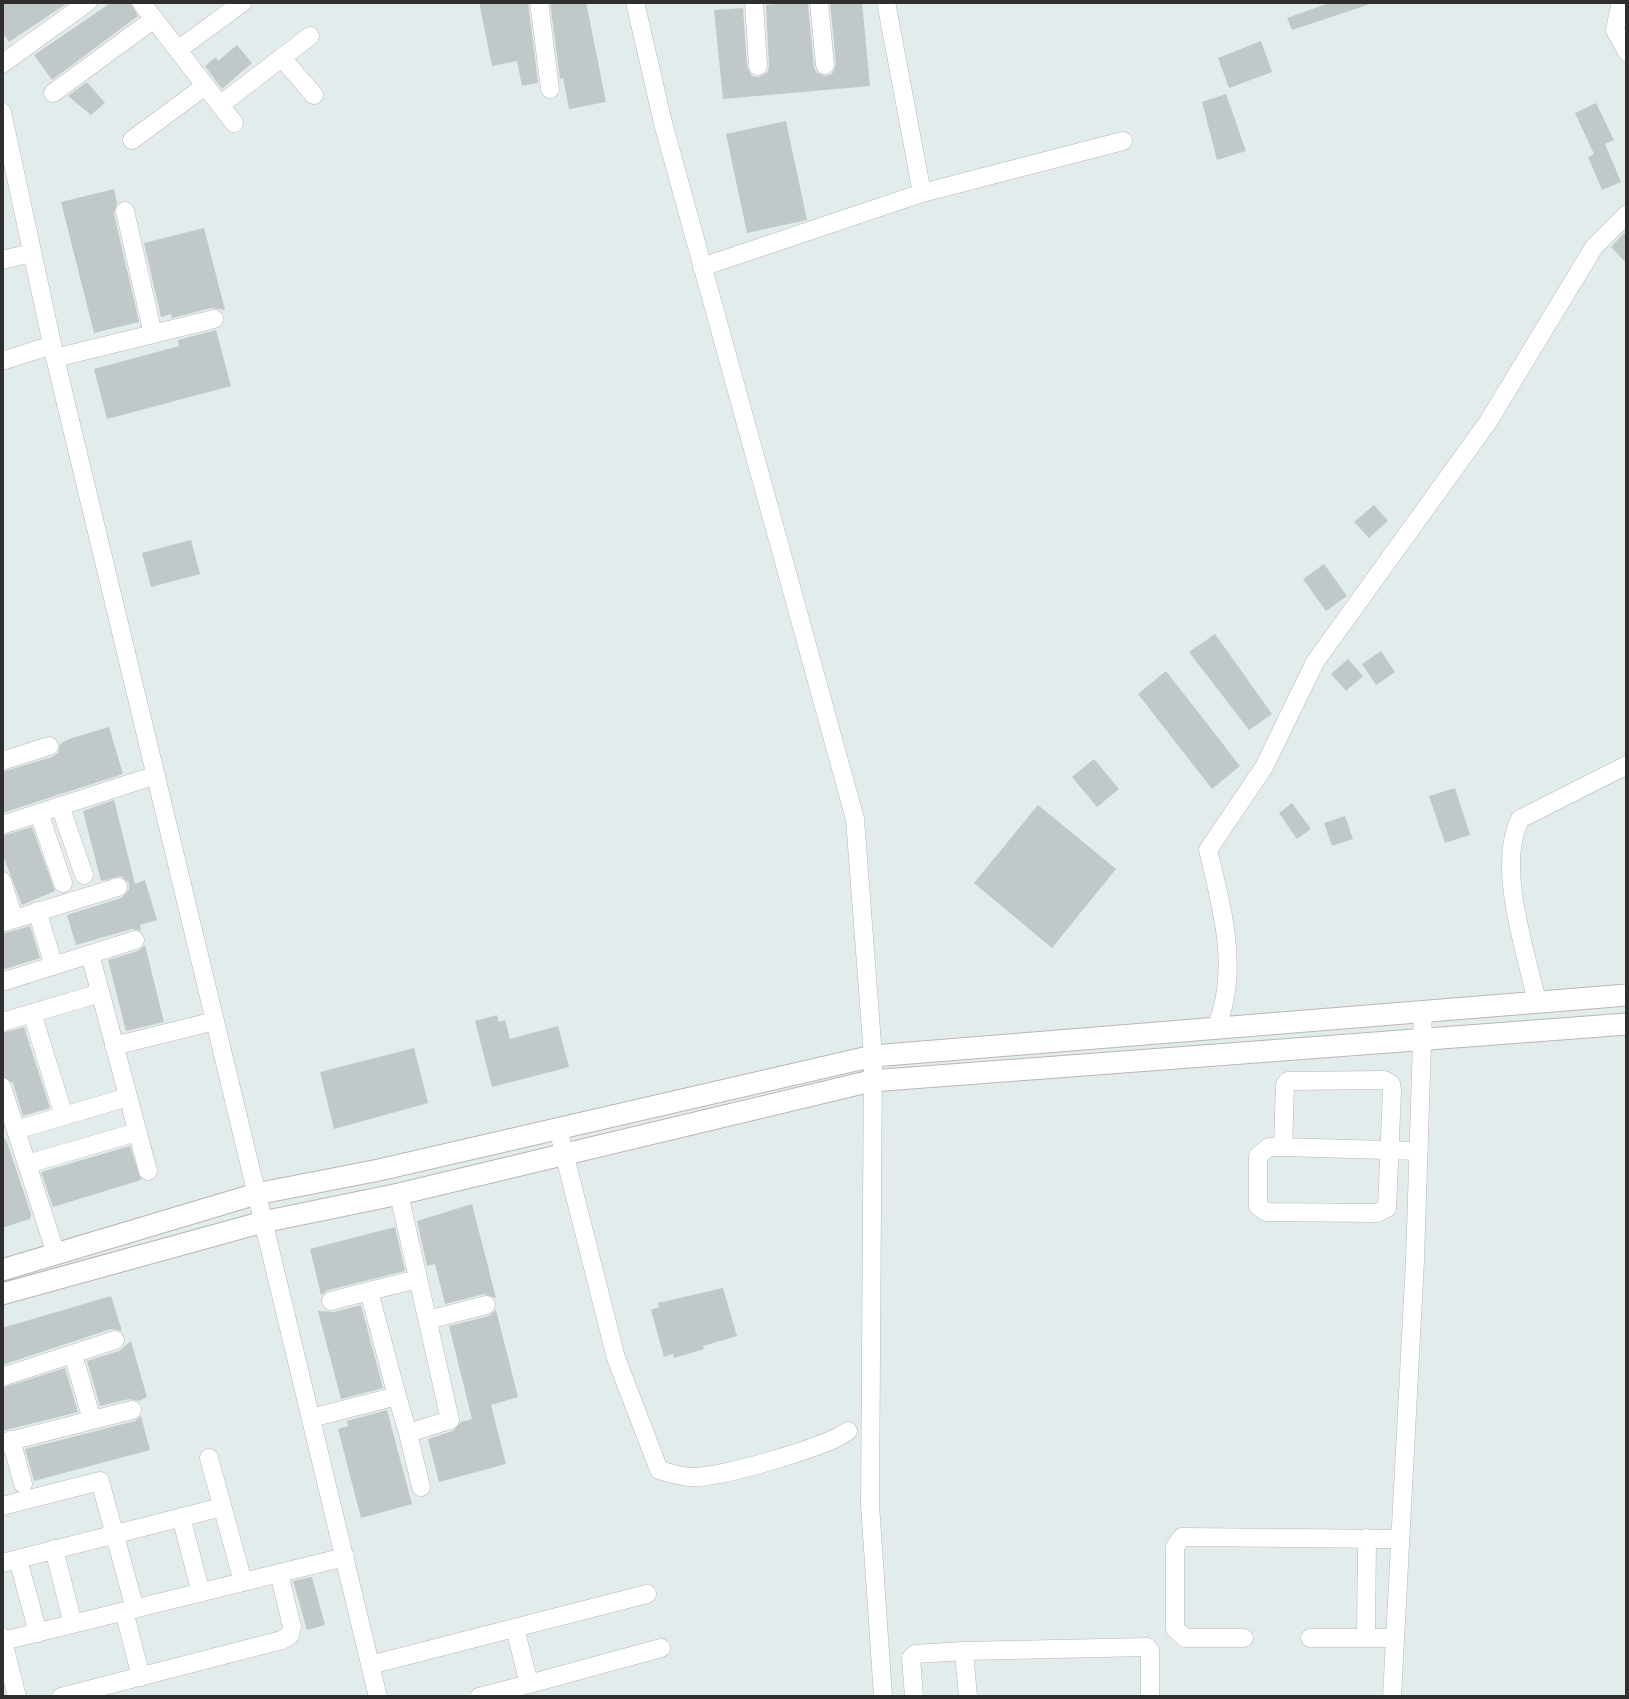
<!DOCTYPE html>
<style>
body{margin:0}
#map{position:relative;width:1629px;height:1699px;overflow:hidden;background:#e2eced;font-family:Figtree,sans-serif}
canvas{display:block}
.frame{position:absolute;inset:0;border:4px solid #2e2e2e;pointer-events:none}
</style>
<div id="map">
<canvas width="1629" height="1699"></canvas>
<div class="frame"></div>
</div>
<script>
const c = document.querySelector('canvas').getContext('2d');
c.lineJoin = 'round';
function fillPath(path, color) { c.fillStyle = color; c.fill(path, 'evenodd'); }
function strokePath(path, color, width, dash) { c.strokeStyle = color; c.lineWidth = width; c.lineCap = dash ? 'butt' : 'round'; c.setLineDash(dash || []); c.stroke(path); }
fillPath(new Path2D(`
 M 2,2 L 69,2 L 9,42 L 2,32 Z
 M 112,2 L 130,2 L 138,16 L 52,80 L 34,55 Z
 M 479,2 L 528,2 L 538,83 L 522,86 L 517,61 L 492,66 Z
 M 550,2 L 586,2 L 606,102 L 569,109 L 563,78 L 560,79 Z
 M 797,2 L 808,4 L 814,67 L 816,72 L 825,76 L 832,74 L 836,65 L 830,2 L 862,2 L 870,86 L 723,99 L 714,10 L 743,8 L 747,67 L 752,76 L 759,77 L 768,72 L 769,66 L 766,5 Z
 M 1332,2 L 1367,2 L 1368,5 L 1292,30 L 1287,18 Z
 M 1261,41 L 1272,72 L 1229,88 L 1218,58 Z
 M 237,45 L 252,63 L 222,89 L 205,66 L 216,57 L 218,61 Z
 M 87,82 L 105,103 L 91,115 L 68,96 Z
 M 1226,94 L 1246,151 L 1217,160 L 1202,102 Z
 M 1596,103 L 1614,140 L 1605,144 L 1621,182 L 1602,190 L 1588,157 L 1594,154 L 1575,113 Z
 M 786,121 L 807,220 L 747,233 L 726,134 Z
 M 114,189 L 117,203 L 114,214 L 139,322 L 94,333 L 61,202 Z
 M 204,228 L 225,310 L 211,308 L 172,318 L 171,314 L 161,317 L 144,243 Z
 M 1624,233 L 1627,236 L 1627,264 L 1611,247 Z
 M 216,330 L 231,386 L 107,419 L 94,369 L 179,346 L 178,340 Z
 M 1374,505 L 1388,521 L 1369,538 L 1354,522 Z
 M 191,540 L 200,574 L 151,587 L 142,553 Z
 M 1324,564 L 1347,596 L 1326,611 L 1303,579 Z
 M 1215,634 L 1272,714 L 1249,730 L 1189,652 Z
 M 1381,651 L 1395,672 L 1376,685 L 1362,664 Z
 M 1348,659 L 1363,676 L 1346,691 L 1331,674 Z
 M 1166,671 L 1240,766 L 1212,789 L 1138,694 Z
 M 109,727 L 123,774 L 2,813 L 2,772 L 52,757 L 58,753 L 60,744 L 69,739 Z
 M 1094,759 L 1119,789 L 1097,807 L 1072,777 Z
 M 1455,788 L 1470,835 L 1445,843 L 1429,796 Z
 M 114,800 L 135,884 L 145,880 L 157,920 L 140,925 L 141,931 L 132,929 L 76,945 L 67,915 L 121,898 L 129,890 L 129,883 L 121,876 L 101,881 L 83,811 Z
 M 1292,803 L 1311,829 L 1297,839 L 1279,813 Z
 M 1038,805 L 1116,869 L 1052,948 L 974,883 Z
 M 1345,816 L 1353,839 L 1332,846 L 1324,823 Z
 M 32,827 L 55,891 L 22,905 L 2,853 L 2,836 Z
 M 30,926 L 40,958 L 2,970 L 2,934 Z
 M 145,945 L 164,1022 L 126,1031 L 108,960 L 138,951 Z
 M 497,1015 L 499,1022 L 505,1020 L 510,1039 L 558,1026 L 569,1067 L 492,1087 L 475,1021 Z
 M 24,1027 L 50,1108 L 23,1116 L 13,1083 L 2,1076 L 2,1033 Z
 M 414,1048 L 428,1103 L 334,1129 L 320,1072 Z
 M 6,1139 L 31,1214 L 30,1219 L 2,1228 L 2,1140 Z
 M 130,1146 L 141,1180 L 53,1207 L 41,1172 Z
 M 472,1204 L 496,1298 L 484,1294 L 445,1304 L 435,1264 L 427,1266 L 417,1221 Z
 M 395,1227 L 405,1271 L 328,1290 L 321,1295 L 310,1249 Z
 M 723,1288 L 737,1336 L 703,1346 L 704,1349 L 674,1358 L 673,1354 L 664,1357 L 651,1310 L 659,1307 L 658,1303 Z
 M 111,1296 L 122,1331 L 111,1329 L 2,1365 L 2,1328 Z
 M 361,1305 L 383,1388 L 341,1399 L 318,1311 L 334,1312 Z
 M 496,1310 L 518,1397 L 491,1405 L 506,1464 L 439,1482 L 428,1439 L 453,1431 L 461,1422 L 472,1419 L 449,1326 L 489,1316 Z
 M 131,1341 L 147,1397 L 139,1401 L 129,1399 L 100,1406 L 87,1361 L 119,1351 Z
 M 65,1368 L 78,1412 L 2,1431 L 2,1388 Z
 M 387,1410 L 412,1504 L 361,1518 L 338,1429 L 348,1426 L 347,1421 Z
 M 141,1416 L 150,1450 L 34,1481 L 25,1449 L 135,1421 Z
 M 312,1577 L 325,1625 L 307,1630 L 293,1581 Z`), '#c1c8c9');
const minor = new Path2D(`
 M 141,2 L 234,123
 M 539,2 L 550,89
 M 635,2 L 663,123 L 855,819 L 873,1056 L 870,1504 L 883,1697
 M 754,2 L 758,66
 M 819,2 L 825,65
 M 886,2 L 922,193
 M 1621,2 L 1615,30 L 1627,52
 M 178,50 L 243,2
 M 282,58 L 314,95
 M 2,64 L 88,2
 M 53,93 L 154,19
 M 220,105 L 310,36
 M 2,112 L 55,358 L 378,1697
 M 132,140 L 205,86
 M 2,260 L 31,253
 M 702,267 L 922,193 L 1123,141
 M 153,334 L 214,319
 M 55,358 L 153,334 L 125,211
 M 2,361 L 52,345
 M 2,761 L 49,746
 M 60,806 L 84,875
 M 39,813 L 63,883
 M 2,825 L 156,775
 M 2,881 L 11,909
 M 37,911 L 54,966
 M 2,923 L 118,887
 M 90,954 L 148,1171
 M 2,982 L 135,940
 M 1537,1002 C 1526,951 1496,867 1520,819 L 1627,765
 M 32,1013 L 64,1116
 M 2,1022 L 100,993
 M 1216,1028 C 1240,971 1222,908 1208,850 L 1264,767 L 1315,662 L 1488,422 L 1594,247 L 1627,214
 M 114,1046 L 215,1021
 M 2,1087 L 56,1254
 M 558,1129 L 616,1358 L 659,1470 C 669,1473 681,1477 691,1477 C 716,1479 828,1447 848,1431
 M 16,1130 L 128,1097
 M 1283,1147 L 1285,1085 L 1288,1081 L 1384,1080 L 1391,1084 L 1392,1091 L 1387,1208 L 1377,1213 L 1266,1212 L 1258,1206 L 1258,1156 L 1269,1147 L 1283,1147 L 1419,1151
 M 27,1164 L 137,1132
 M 369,1291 L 418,1279
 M 331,1301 L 369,1291 L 397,1396
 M 428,1320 L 486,1305
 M 73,1354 L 92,1420
 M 2,1377 L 115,1340
 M 311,1418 L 397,1396 L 408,1433 L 450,1420 L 399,1194
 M 408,1433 L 421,1487
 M 11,1440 L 23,1484
 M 2,1443 L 132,1410
 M 209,1458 L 243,1582
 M 2,1506 L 100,1481 L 135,1609
 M 181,1517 L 201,1593
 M 54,1549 L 73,1624
 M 18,1559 L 38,1633
 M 2,1563 L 222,1507
 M 124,1611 L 141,1677
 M 2,1637 L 17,1697
 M 1244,1638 L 1185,1638 L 1175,1629 L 1175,1547 L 1182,1537 L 1400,1539
 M 1310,1638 L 1395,1638
 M 1366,1638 L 1367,1538
 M 3,1641 L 345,1557
 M 964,1651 L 1147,1647 L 1150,1651 L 1150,1697
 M 370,1665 L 647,1594
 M 529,1684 L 661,1648
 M 61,1697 L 282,1640 L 290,1635 L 292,1627 L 279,1573
 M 479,1697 L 529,1684 L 515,1628
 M 914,1697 L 911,1658 L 915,1654 L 964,1651 L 968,1697
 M 1392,1697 L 1415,1260 L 1423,1011`);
const tertiary = new Path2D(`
 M 2,1270 L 256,1194 L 379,1170 L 873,1056 L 1627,995
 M 2,1294 L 263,1222 L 399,1194 L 871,1081 L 1627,1024`);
strokePath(minor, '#bcb6b3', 19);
strokePath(tertiary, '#bcb6b3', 23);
strokePath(minor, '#fff', 18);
strokePath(tertiary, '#fff', 21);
</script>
